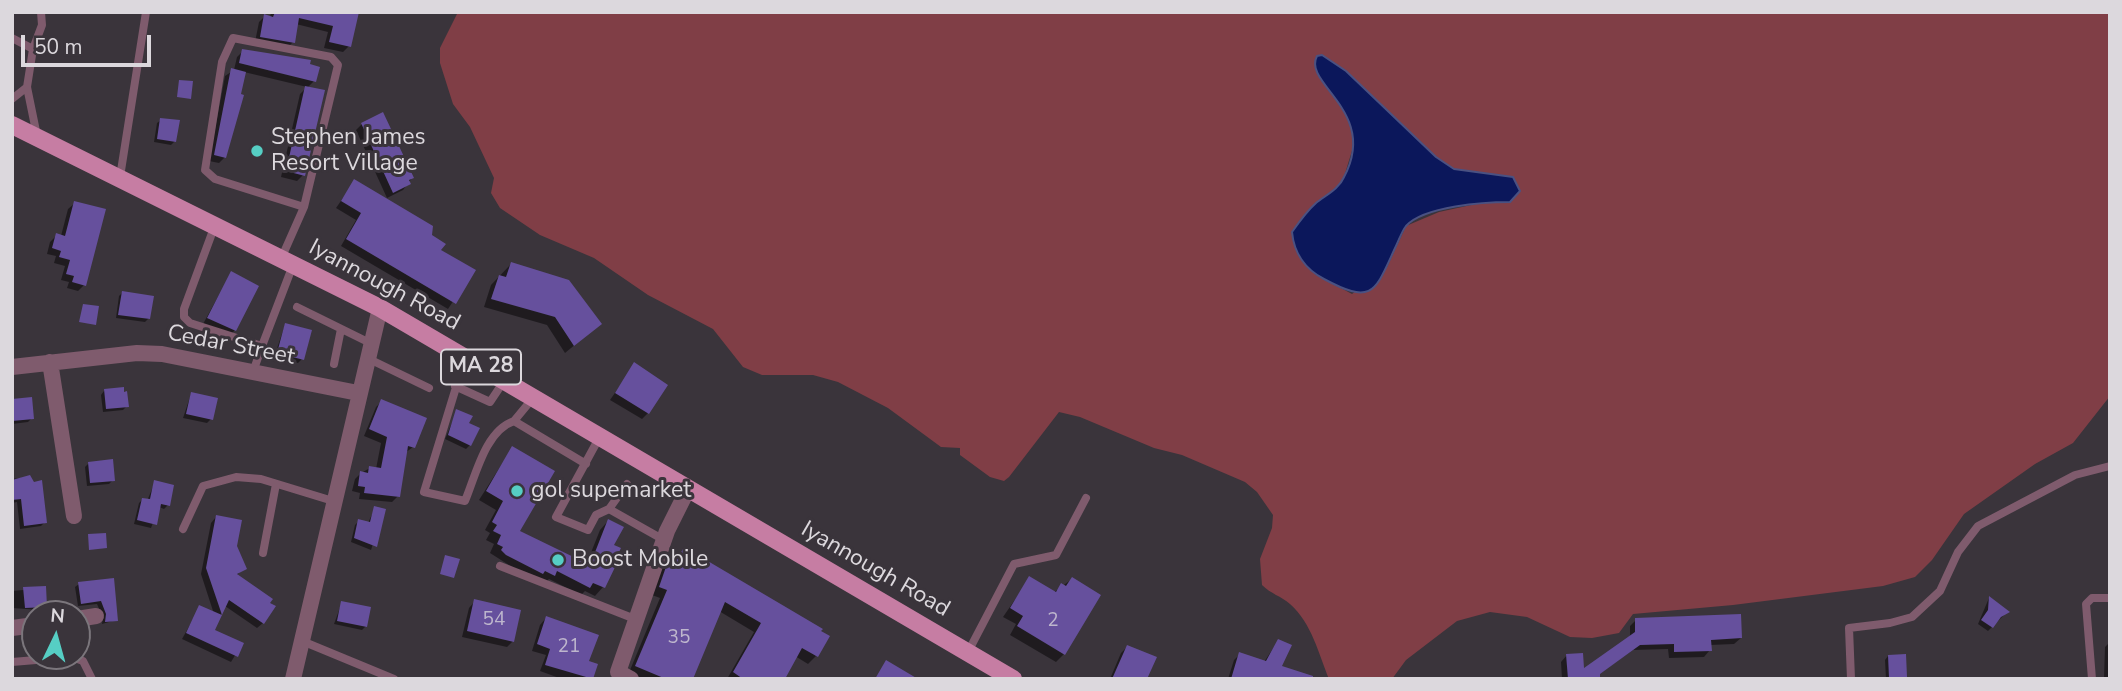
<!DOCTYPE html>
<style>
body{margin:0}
#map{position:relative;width:2122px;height:691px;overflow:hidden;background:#3a343b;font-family:"Nunito Sans",sans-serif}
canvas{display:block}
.frame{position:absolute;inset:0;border:14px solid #dcd8dd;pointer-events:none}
.north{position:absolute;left:21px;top:600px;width:70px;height:70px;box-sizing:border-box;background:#3a343b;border:2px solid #7b767c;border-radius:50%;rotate:5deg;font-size:19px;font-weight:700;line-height:28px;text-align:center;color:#dcd8dd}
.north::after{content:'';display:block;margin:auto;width:24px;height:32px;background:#56cec4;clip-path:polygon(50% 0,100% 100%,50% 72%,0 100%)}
.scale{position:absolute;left:21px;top:35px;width:130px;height:32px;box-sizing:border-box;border:4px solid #dcd8dd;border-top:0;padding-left:9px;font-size:21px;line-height:24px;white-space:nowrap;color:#dcd8dd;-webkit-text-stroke:5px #3a343b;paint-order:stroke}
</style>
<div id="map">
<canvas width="2122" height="691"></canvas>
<div class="frame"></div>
<div class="north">N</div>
<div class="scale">50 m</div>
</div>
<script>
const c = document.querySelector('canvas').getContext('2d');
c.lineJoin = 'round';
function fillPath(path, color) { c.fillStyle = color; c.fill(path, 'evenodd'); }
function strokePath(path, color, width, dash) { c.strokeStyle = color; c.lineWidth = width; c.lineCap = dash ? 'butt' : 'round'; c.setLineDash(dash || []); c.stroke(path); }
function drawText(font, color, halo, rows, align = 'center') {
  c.font = font + ' "Nunito Sans",sans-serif'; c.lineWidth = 6; c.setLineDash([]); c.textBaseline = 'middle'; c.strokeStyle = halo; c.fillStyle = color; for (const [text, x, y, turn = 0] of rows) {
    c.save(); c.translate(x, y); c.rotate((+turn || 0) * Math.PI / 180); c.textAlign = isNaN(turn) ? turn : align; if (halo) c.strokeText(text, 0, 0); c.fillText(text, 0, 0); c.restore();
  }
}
fillPath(new Path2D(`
 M 458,12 L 2110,12 L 2110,396 L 2073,443 L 2035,464 L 1964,514 L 1932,560 L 1915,577 L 1883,586 L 1733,605 L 1633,614 L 1619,633 L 1592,638 L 1570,637 L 1527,617 L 1490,612 L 1457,621 L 1406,660 L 1392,679 L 1329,679 C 1318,652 1312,624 1290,604 C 1281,596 1271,594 1262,585 L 1260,559 L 1272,528 L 1273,515 L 1257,492 L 1245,482 L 1182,455 L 1154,448 L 1080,417 L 1059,412 L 1009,477 L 1004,481 L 990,477 L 960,455 L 960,448 L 941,447 L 888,408 L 838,382 L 813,375 L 762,375 L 743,367 L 713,329 L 648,295 L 594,258 L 540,235 L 500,208 L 491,193 L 494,178 L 470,127 L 453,104 L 440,63 L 440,48 ZM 1322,55 L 1346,71 L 1436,158 L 1454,169 L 1479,172 L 1485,202 L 1439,212 L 1406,226 L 1387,267 L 1352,294 L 1315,274 L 1331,192 L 1343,180 L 1355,141 L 1349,121 L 1334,93 Z`), '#803e46');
const water = new Path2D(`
 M 1322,55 L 1346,71 L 1436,157 L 1454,169 L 1513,177 L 1520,191 L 1510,202 C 1485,202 1424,206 1406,226 C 1402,231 1399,240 1396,246 C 1375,291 1374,306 1324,279 C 1305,269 1294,253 1292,232 C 1299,222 1307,211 1316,203 C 1326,195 1339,189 1344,177 C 1379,111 1302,84 1317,56 Z`);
fillPath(water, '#0b175b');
strokePath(water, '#4a5182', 2);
fillPath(new Path2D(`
 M 271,12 L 357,12 L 349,46 L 343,52 L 324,48 L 328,32 L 296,24 L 293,42 L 287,48 L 255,42 L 259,22 L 265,16 L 270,18 Z
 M 243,51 L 309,62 L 314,81 L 307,88 L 303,175 L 297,181 L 281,177 L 300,94 L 307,87 L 244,72 L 225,157 L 219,163 L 209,161 L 225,76 L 234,70 L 237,57 Z
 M 161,120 L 175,141 L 171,145 L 154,142 L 157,123 Z
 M 362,124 L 412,178 L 403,190 L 387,198 L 356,130 Z
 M 354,182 L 430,236 L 439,251 L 473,271 L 448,309 L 341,246 L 356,220 L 336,208 Z
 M 75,203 L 84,285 L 78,291 L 67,288 L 69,282 L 61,280 L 65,266 L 54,263 L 56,256 L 47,254 L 50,242 L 57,235 L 61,236 L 68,209 Z
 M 511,264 L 600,324 L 565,353 L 547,325 L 484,307 L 491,285 Z
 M 231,273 L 235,330 L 229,336 L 203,324 Z
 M 123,292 L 149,318 L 145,322 L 116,318 L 119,296 Z
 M 285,325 L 302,359 L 298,363 L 274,357 Z
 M 635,364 L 648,413 L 642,419 L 610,400 Z
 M 104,391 L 123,394 L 127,406 L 123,410 L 103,412 L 101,395 Z
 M 191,394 L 211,419 L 207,423 L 183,418 Z
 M 12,401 L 32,418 L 28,422 L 12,424 Z
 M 382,401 L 425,419 L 413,447 L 405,453 L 398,496 L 392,502 L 359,499 L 360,493 L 352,491 L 355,479 L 361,473 L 370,468 L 376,469 L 381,443 L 364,436 L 376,407 Z
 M 457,411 L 470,445 L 466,449 L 445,439 Z
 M 512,448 L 518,532 L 586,565 L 600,530 L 608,521 L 612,563 L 615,564 L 603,587 L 595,596 L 585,591 L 581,595 L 549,579 L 545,583 L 534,581 L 490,553 L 494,544 L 486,540 L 490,533 L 485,530 L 496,510 L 479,500 Z
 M 89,463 L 113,480 L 109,484 L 87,486 L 85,467 Z
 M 29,477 L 45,522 L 41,526 L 20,529 L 17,502 L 12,503 L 12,479 Z
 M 155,482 L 168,505 L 164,509 L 159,507 L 151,528 L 134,524 L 139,503 L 142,500 L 147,501 Z
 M 375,508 L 384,510 L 371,550 L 351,542 L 355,525 L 359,521 L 368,523 Z
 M 216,517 L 244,568 L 236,576 L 267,604 L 263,623 L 257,628 L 225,606 L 213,631 L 242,644 L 231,662 L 182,639 L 200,607 L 214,614 L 201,574 L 211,523 Z
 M 684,549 L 816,656 L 808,664 L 795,656 L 783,679 L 727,679 L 754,632 L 719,611 L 691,679 L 638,679 L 628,675 L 660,598 L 652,595 L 660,571 L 668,563 L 672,565 Z
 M 1029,579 L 1053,593 L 1072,579 L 1064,654 L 1056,662 L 1010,635 L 1016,624 L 1003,617 Z
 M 113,580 L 116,620 L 102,624 L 103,618 L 97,604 L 78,606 L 75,587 L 79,584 Z
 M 45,588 L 45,606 L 41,610 L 12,608 L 12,591 Z
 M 1989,598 L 2007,612 L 1988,631 L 1978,624 Z
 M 475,601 L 513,641 L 507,647 L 462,637 L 469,608 Z
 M 342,602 L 366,626 L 362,630 L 334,624 Z
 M 2110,610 L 2110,677 L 2104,677 L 2105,647 L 2108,644 Z
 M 546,618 L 587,662 L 596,665 L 591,679 L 562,679 L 540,671 L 546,655 L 532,651 L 540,625 Z
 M 1636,620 L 1741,638 L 1734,644 L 1710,645 L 1710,650 L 1704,657 L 1669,658 L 1668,649 L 1633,650 L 1598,675 L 1598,679 L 1562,679 L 1561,662 L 1567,655 L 1583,671 L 1630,638 L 1630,626 Z
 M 1278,641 L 1280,667 L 1310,679 L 1228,679 L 1234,660 L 1240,654 L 1264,662 Z
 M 1127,647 L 1146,677 L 1150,679 L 1110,679 L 1121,653 Z
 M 1888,656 L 1905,676 L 1902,679 L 1886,679 L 1885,660 Z`), '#0007');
fillPath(new Path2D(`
 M 275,12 L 359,12 L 351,47 L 329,42 L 333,26 L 299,18 L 295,43 L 260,37 L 264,14 L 273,17 Z
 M 242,49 L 311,60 L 310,64 L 320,67 L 316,82 L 239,63 Z
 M 231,68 L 246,72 L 241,94 L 244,95 L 226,158 L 214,155 Z
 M 179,80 L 193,81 L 191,99 L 177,97 Z
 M 305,86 L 325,90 L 305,176 L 286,171 Z
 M 383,112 L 414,178 L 409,180 L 411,184 L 393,193 L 361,123 Z
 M 160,118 L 180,120 L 176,142 L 157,139 Z
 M 354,179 L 433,226 L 432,235 L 446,244 L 441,250 L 476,270 L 456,304 L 346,239 L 361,213 L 341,201 Z
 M 74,201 L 106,209 L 86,286 L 72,282 L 74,276 L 66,274 L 70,260 L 59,257 L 61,251 L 52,248 L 56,233 L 65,236 Z
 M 511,262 L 569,280 L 602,324 L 574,346 L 555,317 L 491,299 L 499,275 L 506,277 Z
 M 231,271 L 259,286 L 236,331 L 207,318 Z
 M 122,291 L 154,296 L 150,319 L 118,315 Z
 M 83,304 L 99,306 L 96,325 L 79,322 Z
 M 285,323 L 312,330 L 304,360 L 277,353 Z
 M 634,362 L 668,385 L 649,414 L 615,393 Z
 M 124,387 L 124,392 L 127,391 L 129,407 L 106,409 L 104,389 Z
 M 191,392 L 218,398 L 213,420 L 186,414 Z
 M 32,397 L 34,419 L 12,421 L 12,399 Z
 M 381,399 L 427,418 L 415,448 L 408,446 L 400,497 L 364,493 L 365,487 L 358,486 L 360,471 L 368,473 L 369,466 L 381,468 L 387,437 L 369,429 Z
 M 456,409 L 473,416 L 469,423 L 480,428 L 471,446 L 448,435 Z
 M 512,446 L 555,471 L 520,531 L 590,565 L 608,519 L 624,527 L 614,545 L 621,548 L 614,562 L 617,563 L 605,588 L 593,583 L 590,588 L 557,571 L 555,576 L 545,571 L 543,574 L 506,555 L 501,550 L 503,547 L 497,544 L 501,535 L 493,531 L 497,525 L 492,522 L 503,501 L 486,491 Z
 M 113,459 L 115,481 L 90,483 L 88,462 Z
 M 30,475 L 34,482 L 42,480 L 47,523 L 24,526 L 21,499 L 12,500 L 12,480 Z
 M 154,480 L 174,485 L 170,506 L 161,504 L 157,525 L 137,520 L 142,498 L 150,499 Z
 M 374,506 L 386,509 L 377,547 L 354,538 L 358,519 L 370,522 Z
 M 216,515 L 242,520 L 237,546 L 247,569 L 237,574 L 273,599 L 270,603 L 276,606 L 264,624 L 229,600 L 215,630 L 244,643 L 238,657 L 186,633 L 199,605 L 222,615 L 206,568 Z
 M 106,533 L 107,548 L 89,550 L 88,534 Z
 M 684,547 L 823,629 L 821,631 L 830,636 L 818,657 L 802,648 L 785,679 L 743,679 L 733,672 L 761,623 L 725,602 L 693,679 L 666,679 L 635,666 L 667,590 L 659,587 L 668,561 L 674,565 Z
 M 445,555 L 460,559 L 454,578 L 440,574 Z
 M 1029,576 L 1056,592 L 1061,583 L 1066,586 L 1072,577 L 1101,595 L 1065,655 L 1017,626 L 1023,616 L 1010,608 Z
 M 114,578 L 118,621 L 105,622 L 106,614 L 101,601 L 81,604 L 78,582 Z
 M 46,586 L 47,607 L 25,608 L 23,587 Z
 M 1989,596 L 2010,612 L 2001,617 L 1993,628 L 1981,620 L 1988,610 Z
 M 474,599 L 521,610 L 514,642 L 467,631 Z
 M 341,601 L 371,607 L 367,627 L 337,621 Z
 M 1741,614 L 1742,638 L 1711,640 L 1712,651 L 1674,652 L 1674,644 L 1640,645 L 1600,674 L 1600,679 L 1568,679 L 1566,654 L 1583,653 L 1584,668 L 1635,632 L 1635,618 Z
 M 546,616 L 599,635 L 589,661 L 598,664 L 593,679 L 545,665 L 550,649 L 537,644 Z
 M 1278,639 L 1292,645 L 1282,666 L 1313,676 L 1313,679 L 1231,679 L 1239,652 L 1266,661 Z
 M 1127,645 L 1157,657 L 1147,679 L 1112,679 Z
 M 1906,654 L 1907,677 L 1889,678 L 1888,655 Z
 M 886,660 L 918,679 L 875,679 Z`), '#66509d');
strokePath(new Path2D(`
 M 12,38 L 33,49 L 27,87 L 37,136
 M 33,49 L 42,25 L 41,12
 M 12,99 L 27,87
 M 120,177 L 146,12
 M 215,225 L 184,309 L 184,317 L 190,323 L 262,346 L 293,265
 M 281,259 L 304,207 L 338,65 L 331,57 L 233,38 L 222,62 L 205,170 L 215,179 L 304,207
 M 297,307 L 370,343
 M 367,358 L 429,388
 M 465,358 L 424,492 L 465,501 C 476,475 485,431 514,421
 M 334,364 L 341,329
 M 253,372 L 262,346
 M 455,386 L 490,402 L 504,381
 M 533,398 L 514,421 L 586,464
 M 599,438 L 556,517 L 588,530 L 596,515 L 609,509 L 627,484
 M 609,509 L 664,540
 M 183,529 L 203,486 L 236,477 L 261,479 L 333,501
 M 263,553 L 276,484
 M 500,566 L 635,619
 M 302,641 L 394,679
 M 968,652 L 1014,564 L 1056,555 L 1086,498
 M 12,662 L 72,657 L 83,661 L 92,679
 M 1851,679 L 1849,628 L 1890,623 L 1912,617 L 1940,591 L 1958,552 L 1978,526 L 2075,475 L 2110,466
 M 2092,679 L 2086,604 L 2092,598 L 2110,598`), '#7f5b6d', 8);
strokePath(new Path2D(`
 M 50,362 L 74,516
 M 12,367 L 137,353 L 162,354 L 358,393
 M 77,619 L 96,616
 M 12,628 L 35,625
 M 293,679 L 380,308
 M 631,679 L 618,672 L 667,531 L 688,489`), '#7f5b6d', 16);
strokePath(new Path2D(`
 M 12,125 L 380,308 L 1013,679`), '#c67da3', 18);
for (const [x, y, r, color] of [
 [257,151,7,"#56cec4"],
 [517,491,7,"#56cec4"],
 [558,560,7,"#56cec4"]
]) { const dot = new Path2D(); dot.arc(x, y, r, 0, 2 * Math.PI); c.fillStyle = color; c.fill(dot); strokePath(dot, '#3a343b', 2.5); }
drawText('19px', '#beb6cd', null, [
 ["54",494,620],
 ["2",1053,621],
 ["35",679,638],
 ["21",569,647]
]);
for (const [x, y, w] of [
 [481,367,80]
]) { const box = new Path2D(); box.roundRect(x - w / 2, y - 17.5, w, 35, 5); c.fillStyle = '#3a343b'; c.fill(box); strokePath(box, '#dcd8dd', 2); }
drawText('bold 21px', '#dcd8dd', null, [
 ["MA 28",481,367]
]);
drawText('23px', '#dcd8dd', '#3a343b', [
 ["Stephen James",271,138],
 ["Resort Village",271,164],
 ["gol supemarket",531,491],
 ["Boost Mobile",572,560]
], 'left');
drawText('23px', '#dcd8dd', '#3a343b', [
 ["Iyannough Road",384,286,28],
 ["Cedar Street",231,346,11],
 ["Iyannough Road",875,570,30]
]);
</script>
